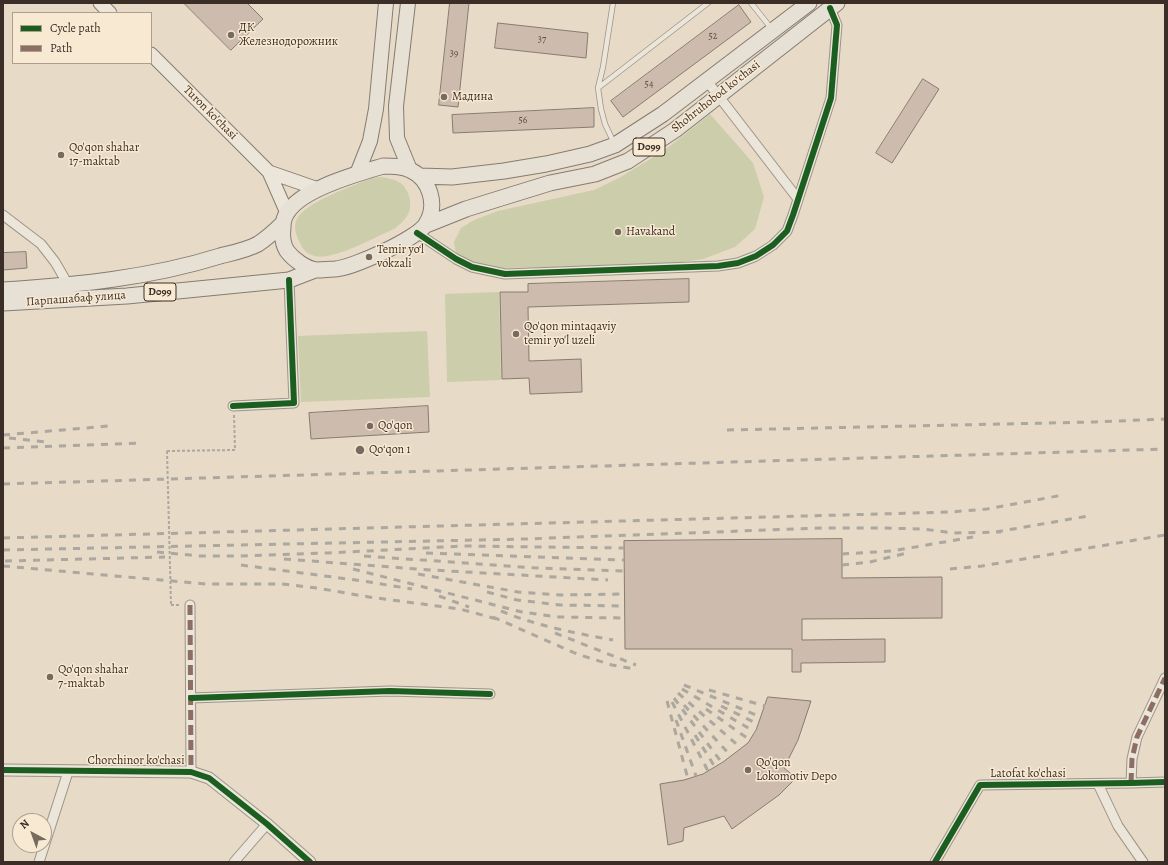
<!DOCTYPE html>
<meta charset="utf-8">
<style>
body{margin:0}
#map{position:relative;width:1168px;height:865px;overflow:hidden;background:#e7dac6;font-family:Alegreya,serif}
canvas{display:block}
.frame{position:absolute;inset:0;border:4px solid #3b2e27;pointer-events:none}
.legend{position:absolute;left:12px;top:12px;width:140px;height:52px;box-sizing:border-box;background:#f8ead2;border:1px solid #ac9f8e;margin:0;padding:5px 7px;list-style:none;font-size:12px;color:#3b2e27}
.legend li{display:flex;align-items:center;gap:8px;height:20px}
.legend b{width:20px;border:1px solid #ac9f8e}
.north{position:absolute;left:12px;top:813px;width:40px;height:40px;box-sizing:border-box;background:#f8ead2;border:1px solid #ac9f8e;border-radius:50%;rotate:319deg;font-size:11px;font-weight:700;line-height:16px;text-align:center;color:#3b2e27}
.north::after{content:'';display:block;margin:auto;width:14px;height:18px;background:#776a5f;clip-path:polygon(50% 0,100% 100%,50% 72%,0 100%)}
</style>
<div id="map">
<canvas width="1168" height="865"></canvas>
<div class="frame"></div>
<ul class="legend">
<li><b style="height:5px;background:#1b5e20"></b>Cycle path</li>
<li><b style="height:5px;background:#8d6e63"></b>Path</li>
</ul>
<div class="north">N</div>
</div>
<script>
const c = document.querySelector('canvas').getContext('2d');
c.lineJoin = 'round';
function fillPath(path, color) { c.fillStyle = color; c.fill(path, 'evenodd'); }
function strokePath(path, color, width, dash) { c.strokeStyle = color; c.lineWidth = width; c.lineCap = dash ? 'butt' : 'round'; c.setLineDash(dash || []); c.stroke(path); }
function drawText(font, color, halo, rows, align = 'center') {
  c.font = font + ' Alegreya,serif'; c.lineWidth = 3; c.setLineDash([]); c.textBaseline = 'middle'; c.strokeStyle = halo; c.fillStyle = color; for (const [text, x, y, turn = 0] of rows) {
    c.save(); c.translate(x, y); c.rotate((+turn || 0) * Math.PI / 180); c.textAlign = isNaN(turn) ? turn : align; if (halo) c.strokeText(text, 0, 0); c.fillText(text, 0, 0); c.restore();
  }
}
fillPath(new Path2D(`
 M 710,114 L 753,163 L 764,197 L 755,229 L 735,247 L 703,259 L 655,266 L 494,268 L 466,262 L 456,254 L 454,242 L 461,228 L 474,220 L 498,211 L 594,190 L 619,178 L 665,150 Z
 M 381,177 C 387,178 393,179 399,182 C 409,188 414,206 407,216 C 404,221 399,225 394,229 C 375,237 345,254 326,256 C 317,258 307,255 302,247 C 298,239 293,230 296,221 C 303,202 354,186 372,178 Z
 M 499,292 L 501,380 L 447,382 L 445,294 Z
 M 427,331 L 430,397 L 301,402 L 298,336 Z`), '#cccdaa');
const building = new Path2D(`
 M 184,3 L 247,3 L 263,19 L 231,50 Z
 M 450,3 L 469,3 L 458,107 L 439,105 Z
 M 739,5 L 751,22 L 623,117 L 611,101 Z
 M 498,23 L 588,33 L 586,58 L 495,48 Z
 M 923,79 L 939,89 L 892,163 L 876,153 Z
 M 594,108 L 594,127 L 453,133 L 452,115 Z
 M 26,252 L 27,268 L 3,270 L 3,253 Z
 M 689,279 L 689,302 L 528,307 L 529,361 L 581,359 L 582,392 L 530,394 L 529,378 L 502,379 L 500,292 L 528,292 L 528,284 Z
 M 428,406 L 429,432 L 311,439 L 309,413 Z
 M 842,539 L 842,578 L 942,577 L 942,618 L 802,619 L 802,640 L 885,639 L 885,662 L 801,663 L 801,672 L 792,672 L 792,649 L 625,649 L 624,541 Z
 M 768,697 L 811,701 L 798,740 L 784,768 L 796,778 L 779,795 L 732,829 L 724,816 L 684,828 L 683,841 L 668,845 L 660,784 L 684,780 L 703,774 L 723,762 L 748,743 L 756,730 Z`);
fillPath(building, '#cdbbae');
strokePath(building, '#857c72', 1);
const service = new Path2D(`
 M 613,3 L 603,67 L 598,88 L 601,109 L 605,124 L 614,143
 M 751,3 L 771,28
 M 598,88 L 708,3`);
const minor = new Path2D(`
 M 707,81 L 798,199
 M 3,215 L 41,244 L 55,262 L 69,286
 M 417,233 L 456,259 L 472,267 L 505,274 L 718,266 L 738,263 L 756,256 L 773,245 L 787,231 L 793,215 L 831,98 L 837,25 L 830,8
 M 233,406 L 294,403 L 289,280
 M 190,605 L 191,772
 M 191,698 L 390,691 L 490,694
 M 1131,783 L 1132,759 L 1137,737 L 1165,678
 M 1098,784 L 1118,826 L 1143,862
 M 39,862 L 68,772
 M 234,862 L 267,824
 M 935,862 L 980,785 L 1131,783 L 1165,782`);
const tertiary = new Path2D(`
 M 3,770 L 191,772 L 209,778 L 267,824 L 310,862`);
const secondary = new Path2D(`
 M 100,3 L 110,13
 M 151,54 L 269,172 L 287,213
 M 269,172 L 318,189`);
const primary = new Path2D(`
 M 408,3 L 396,106 L 397,138 L 410,170
 M 357,174 L 370,141 L 376,109 L 386,3`);
const trunk = new Path2D(`
 M 383,166 C 392,166 402,166 410,170 C 430,179 438,205 426,224 C 417,239 352,268 335,269 C 329,269 323,270 317,270 C 306,269 293,259 287,251 C 282,243 282,236 283,228 C 283,223 284,217 287,213 C 301,189 357,174 383,166 Z
 M 420,176 L 452,177 L 504,171 L 546,164 L 590,154 L 615,145 L 663,114 L 809,3
 M 426,225 L 466,209 L 511,195 L 550,183 L 595,174 L 628,161 L 675,130 L 837,3
 M 3,290 C 76,285 150,278 220,256 C 232,253 247,250 258,244 C 267,238 275,231 283,223
 M 3,303 L 127,296 L 289,280 L 315,270`);
strokePath(service, '#9d9488', 6);
strokePath(minor, '#9d9488', 11);
strokePath(tertiary, '#9d9488', 13);
strokePath(secondary, '#857c72', 15);
strokePath(primary, '#857c72', 16);
strokePath(trunk, '#857c72', 17);
strokePath(new Path2D(`
 M 167,451 L 235,450 L 234,415
 M 171,605 L 180,605`), '#aca79f', 2, [3, 2]);
strokePath(service, '#ebe5da', 4.5);
strokePath(minor, '#ebe5da', 9);
strokePath(tertiary, '#ebe5da', 11);
strokePath(secondary, '#ebe5da', 13);
strokePath(primary, '#e7e0d4', 14);
strokePath(trunk, '#e7e0d4', 15);
strokePath(new Path2D(`
 M 727,430 L 1094,422 L 1165,419
 M 3,435 L 109,426
 M 9,438 L 45,442
 M 3,448 L 142,443
 M 3,484 L 1165,449
 M 996,532 L 1088,516
 M 3,538 L 951,512 L 987,509 L 1063,495
 M 3,550 L 525,539 L 822,528 L 880,528 L 923,529 L 954,533 L 1001,532
 M 157,552 L 201,556 L 240,556 L 328,553 L 463,546 L 624,548
 M 426,553 L 624,560
 M 842,554 L 892,551 L 973,537
 M 364,556 L 537,568 L 624,571
 M 284,559 L 431,570 L 608,580
 M 5,561 L 165,557
 M 241,565 L 363,581 L 412,589
 M 842,565 L 870,562 L 907,553
 M 3,566 L 206,584 L 282,584 L 317,588 L 369,597 L 460,609 L 497,619
 M 353,569 L 522,612 L 557,617 L 624,618
 M 950,569 L 982,566 L 1165,535
 M 418,574 L 518,592 L 561,595 L 624,594
 M 487,592 L 517,600 L 560,605 L 624,606
 M 439,596 L 469,607
 M 501,611 C 537,626 575,633 613,640
 M 493,617 L 577,654 L 612,665 L 635,669
 M 555,633 L 636,665
 M 684,685 L 761,717
 M 682,689 L 755,732
 M 709,690 L 765,706
 M 678,693 L 741,748
 M 674,698 L 722,763
 M 667,701 L 688,779
 M 672,702 L 708,771
 M 684,705 L 731,756
 M 721,706 L 758,724
 M 706,709 L 750,740
 M 676,720 L 696,776
 M 695,735 L 715,767`), '#aca79f', 3, [7, 7]);
strokePath(new Path2D(`
 M 167,451 L 171,605`), '#aca79f', 2, [3, 2]);
strokePath(new Path2D(`
 M 190,605 L 191,772
 M 1131,783 L 1132,759 L 1137,737 L 1165,678`), '#8d6e63', 5, [10, 5]);
strokePath(new Path2D(`
 M 417,233 L 456,259 L 472,267 L 505,274 L 718,266 L 738,263 L 756,256 L 773,245 L 787,231 L 793,215 L 831,98 L 837,25 L 830,8
 M 233,406 L 294,403 L 289,280
 M 191,698 L 390,691 L 490,694
 M 3,770 L 191,772 L 209,778 L 267,824 L 310,862
 M 935,862 L 980,785 L 1131,783 L 1165,782`), '#1b5e20', 6);
for (const [x, y, r, color] of [
 [231,35,4,"#776a5f"],
 [444,97,4,"#776a5f"],
 [61,155,4,"#776a5f"],
 [618,232,4,"#776a5f"],
 [369,257,4,"#776a5f"],
 [516,334,4,"#776a5f"],
 [370,426,4,"#776a5f"],
 [360,450,5,"#776a5f"],
 [50,677,4,"#776a5f"],
 [748,770,4,"#776a5f"]
]) { const dot = new Path2D(); dot.arc(x, y, r, 0, 2 * Math.PI); c.fillStyle = color; c.fill(dot); strokePath(dot, '#f8ead2', 1.5); }
drawText('10px', '#605149', null, [
 ["52",713,37],
 ["37",542,40],
 ["39",454,54],
 ["54",649,85],
 ["56",523,121]
]);
for (const [x, y, w] of [
 [649,147,32],
 [160,292,32]
]) { const box = new Path2D(); box.roundRect(x - w / 2, y - 9, w, 18, 3); c.fillStyle = '#f8ead2'; c.fill(box); strokePath(box, '#3b2e27', 1); }
drawText('bold 11px', '#3b2e27', null, [
 ["D099",649,147],
 ["D099",160,292]
]);
drawText('12px', '#3b2e27', '#f8ead2', [
 ["ДК",239,28],
 ["Железнодорожник",239,42],
 ["Мадина",452,97],
 ["Qo'qon shahar",69,148],
 ["17-maktab",69,162],
 ["Havakand",626,232],
 ["Temir yo‘l",377,250],
 ["vokzali",377,264],
 ["Qo'qon mintaqaviy",524,327],
 ["temir yo'l uzeli",524,341],
 ["Qo'qon",378,426],
 ["Qoʻqon 1",369,450],
 ["Qo'qon shahar",58,670],
 ["7-maktab",58,684],
 ["Qo'qon",756,763],
 ["Lokomotiv Depo",756,777]
], 'left');
drawText('12px', '#3b2e27', '#f8ead2', [
 ["Shohruhobod koʻchasi",716,97,-38],
 ["Turon ko'chasi",210,113,45],
 ["Парпашабаф улица",76,299,-4],
 ["Chorchinor ko'chasi",136,761],
 ["Latofat ko'chasi",1028,774]
]);
</script>
